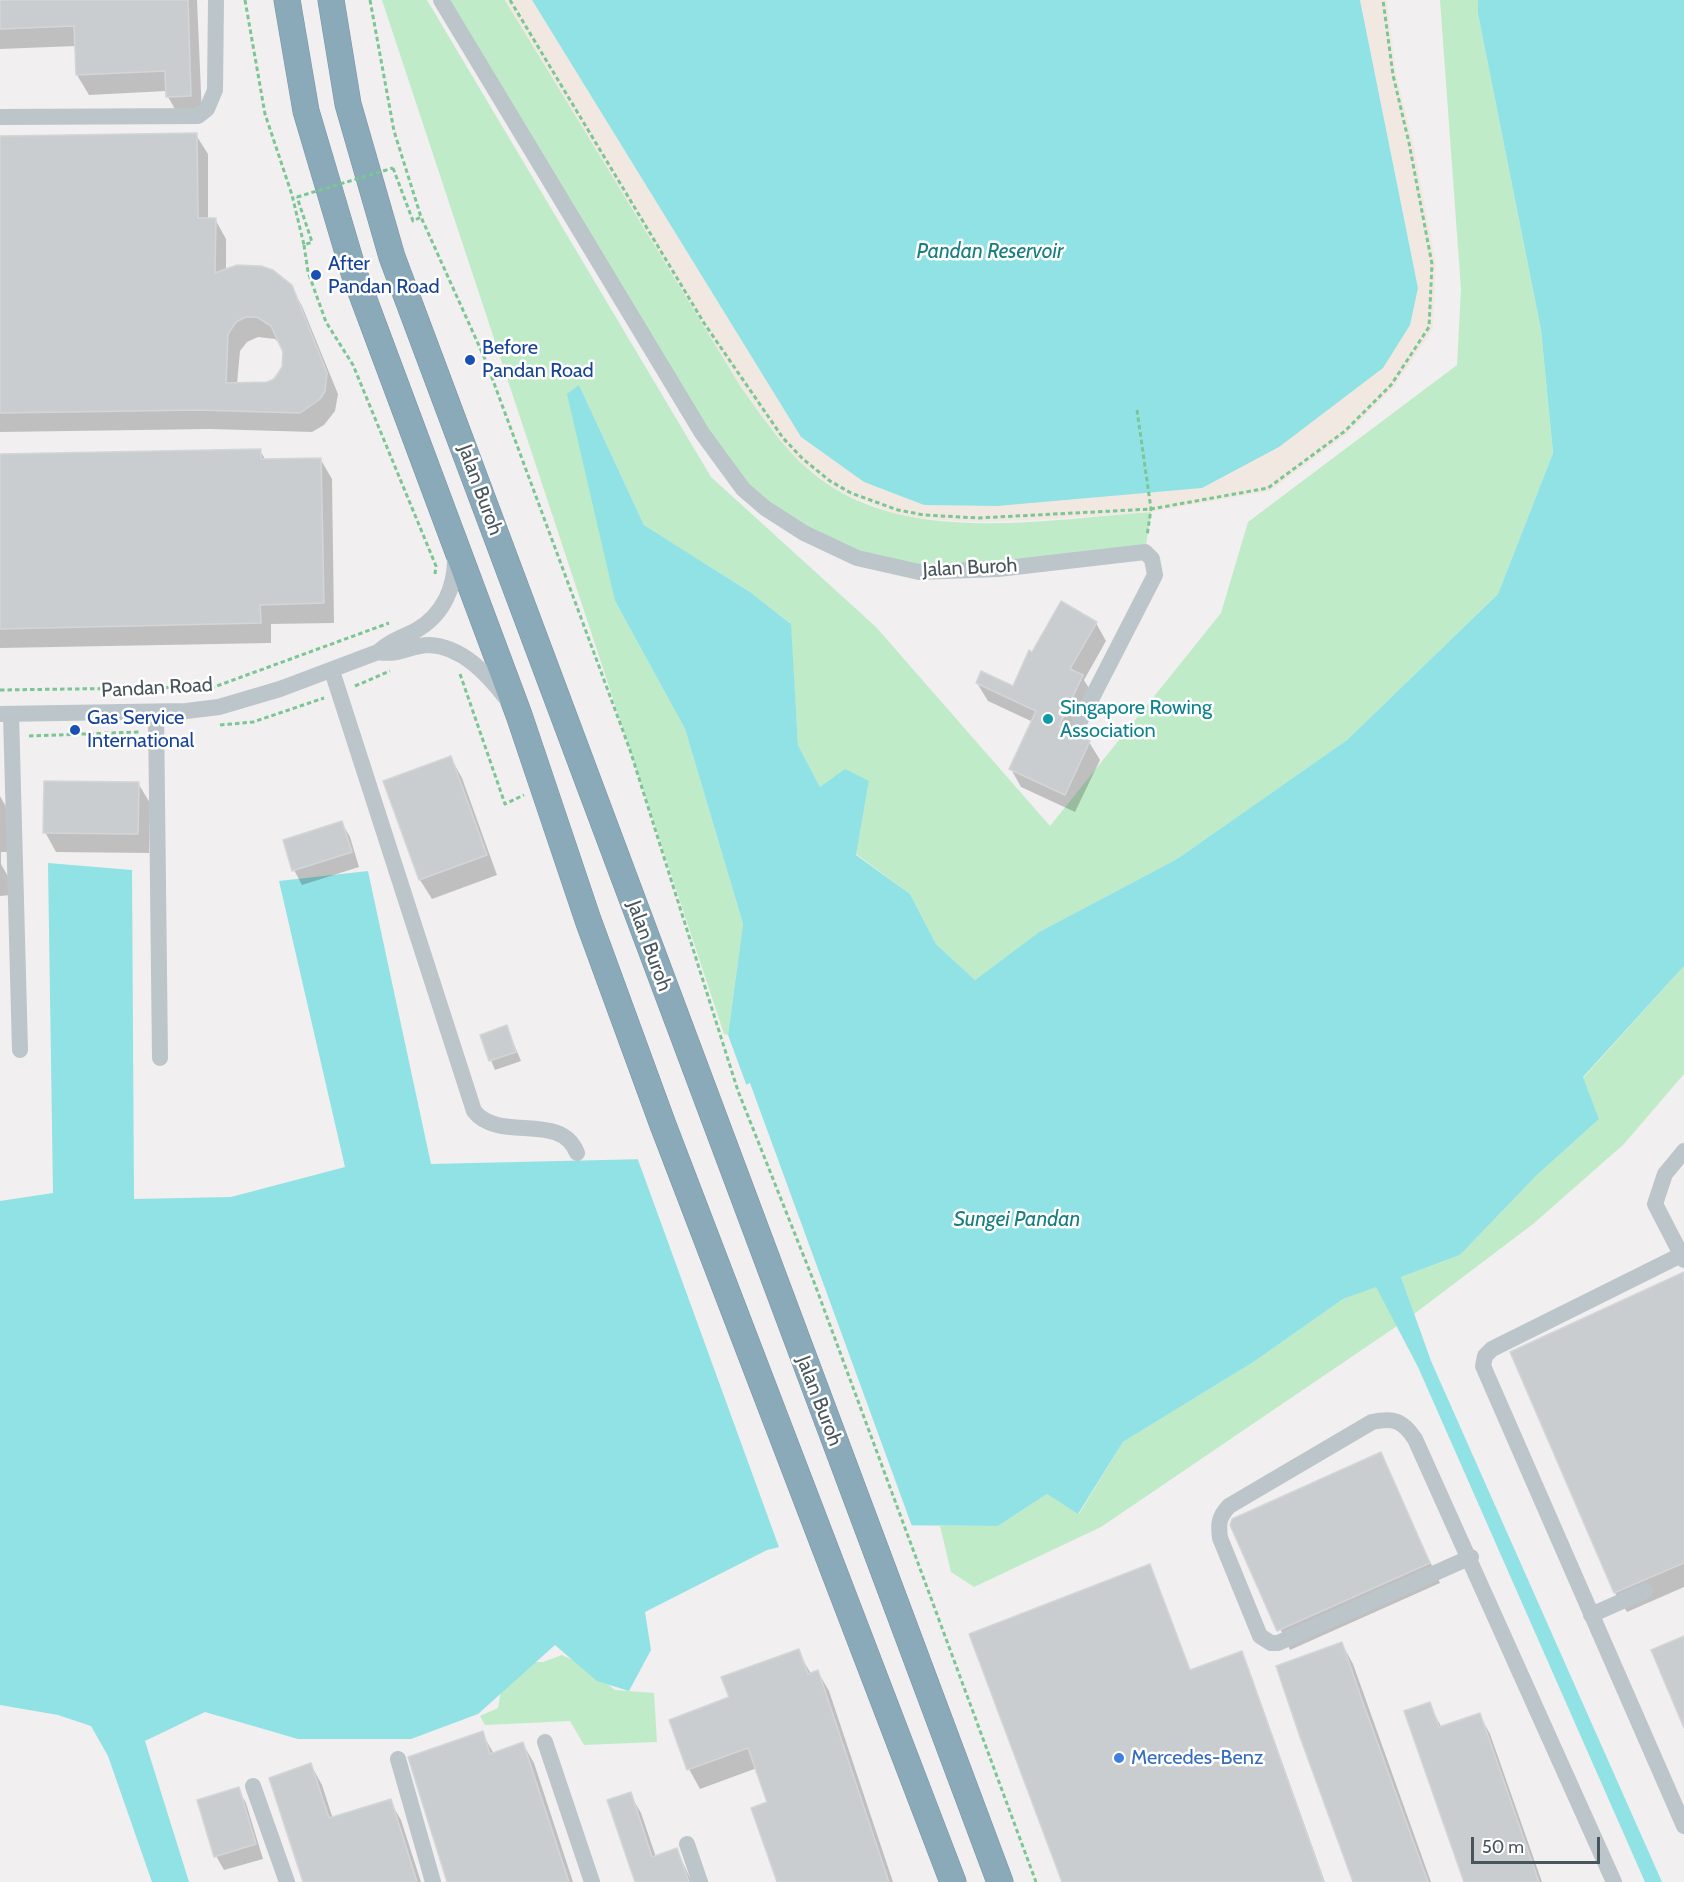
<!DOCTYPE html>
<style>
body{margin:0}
#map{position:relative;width:1684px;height:1882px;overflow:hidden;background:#f1efef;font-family:Cabin,sans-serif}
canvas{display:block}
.scale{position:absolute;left:1471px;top:1837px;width:129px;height:27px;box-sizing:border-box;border:3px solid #48555a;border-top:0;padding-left:8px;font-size:18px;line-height:21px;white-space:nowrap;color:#48555a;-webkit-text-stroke:4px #fff;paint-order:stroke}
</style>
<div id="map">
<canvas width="1684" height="1882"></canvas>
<div class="scale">50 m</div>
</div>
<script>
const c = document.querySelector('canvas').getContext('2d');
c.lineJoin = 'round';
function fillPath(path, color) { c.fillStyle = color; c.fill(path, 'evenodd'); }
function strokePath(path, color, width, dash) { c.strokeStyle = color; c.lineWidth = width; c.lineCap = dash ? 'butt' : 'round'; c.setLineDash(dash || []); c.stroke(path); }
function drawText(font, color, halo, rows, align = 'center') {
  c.font = font + ' Cabin,sans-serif'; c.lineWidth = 5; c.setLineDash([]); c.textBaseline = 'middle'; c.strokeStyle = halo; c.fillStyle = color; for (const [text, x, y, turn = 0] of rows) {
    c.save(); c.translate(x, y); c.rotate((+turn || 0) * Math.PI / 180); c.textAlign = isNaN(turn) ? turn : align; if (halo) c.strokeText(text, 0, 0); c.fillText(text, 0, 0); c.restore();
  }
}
fillPath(new Path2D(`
 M 382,0 L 427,0 L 711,477 L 876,627 L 1050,826 L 1221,613 L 1248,522 L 1457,365 L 1461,289 L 1440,0 L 1478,0 L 1478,14 L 1541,330 L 1553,453 L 1498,594 L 1347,740 L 1177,859 L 1039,932 L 975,980 L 936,944 L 910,894 L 856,854 L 869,781 L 820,787 L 798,745 L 790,623 L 750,592 L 644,525 L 579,385 L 615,601 L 685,729 L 743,924 L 728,1035 L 724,1034 Z
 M 441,0 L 505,0 L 741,387 C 766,422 792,461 829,485 C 918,544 1051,519 1151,512 L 1145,552 L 919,572 L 857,558 L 743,489 Z
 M 1684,966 L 1684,1074 L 1624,1144 L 1533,1224 L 1414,1314 L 1401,1277 L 1460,1255 L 1536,1176 L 1599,1119 L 1583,1078 Z
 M 1376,1286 L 1397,1326 L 1101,1527 L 974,1587 L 951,1572 L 940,1526 L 998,1526 L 1047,1494 L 1079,1514 L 1123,1442 L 1255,1361 L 1343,1299 Z
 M 562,1655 L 586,1666 L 615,1690 L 654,1693 L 657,1742 L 584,1745 L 570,1721 L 485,1725 L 480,1716 L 498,1708 L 503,1678 L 516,1662 L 543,1662 Z`), '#c0ebc9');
fillPath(new Path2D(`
 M 505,0 L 532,0 L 801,437 L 864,482 L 924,505 L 997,506 L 1418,288 L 1360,0 L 1387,0 L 1396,74 L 1413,142 L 1436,264 L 1433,329 L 1394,387 L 1347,434 L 1270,491 L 1151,512 L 1036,520 L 978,522 L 924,519 L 897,514 L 849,496 L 828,484 L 800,462 L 780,440 L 741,387 Z`), '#f1e9e1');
fillPath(new Path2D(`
 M 532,0 L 1360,0 L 1418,288 L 1410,325 L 1383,368 L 1279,447 L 1202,488 L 997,506 L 924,505 L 864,482 L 801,437 Z
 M 1478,0 L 1684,0 L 1684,966 L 1583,1077 L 1599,1119 L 1536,1176 L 1460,1255 L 1401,1277 L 1431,1361 L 1662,1882 L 1645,1882 L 1418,1367 L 1376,1287 L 1343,1299 L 1255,1361 L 1123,1442 L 1078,1514 L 1047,1494 L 998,1526 L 871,1525 L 767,1550 L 645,1612 L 651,1650 L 629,1691 L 597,1681 L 555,1645 L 478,1714 L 411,1739 L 298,1739 L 205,1712 L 145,1741 L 189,1882 L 152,1882 L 108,1756 L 91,1726 L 58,1715 L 0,1705 L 0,1201 L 53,1193 L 48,863 L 132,870 L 134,1199 L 231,1197 L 345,1167 L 279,881 L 368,871 L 431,1164 L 733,1157 L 756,1111 L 728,1035 L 743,924 L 685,729 L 615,601 L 567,394 L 579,385 L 644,525 L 750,592 L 791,624 L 798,745 L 820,787 L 845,769 L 869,781 L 856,855 L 910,894 L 936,944 L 975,980 L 1039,932 L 1177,859 L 1347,740 L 1498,594 L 1553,453 L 1541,330 L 1478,14 Z`), '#91e2e4');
fillPath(new Path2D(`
 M 750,1083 L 913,1529 L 871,1528 L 780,1550 L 637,1157 L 731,1154 L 752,1111 L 743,1086 Z`), '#f1efef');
fillPath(new Path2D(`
 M 0,0 L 197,0 L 202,115 L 179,116 L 168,97 L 167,91 L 89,95 L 77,75 L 76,46 L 0,49 Z
 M 196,135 L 208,154 L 208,219 L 215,219 L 226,239 L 226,271 L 291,286 L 302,306 L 338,394 L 335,411 L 324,425 L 312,432 L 210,429 L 0,432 L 0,137 ZM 258,337 L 275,339 L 281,345 L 285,360 L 280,374 L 267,383 L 237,384 L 240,351 L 247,342 Z
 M 260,450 L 266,461 L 321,460 L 332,479 L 334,623 L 271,624 L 271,643 L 0,648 L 0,455 Z
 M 1096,623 L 1106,641 L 1084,680 L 1093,695 L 1074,735 L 1089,742 L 1100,760 L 1075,812 L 1021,787 L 1011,769 L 1033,722 L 988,701 L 977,683 L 1014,688 L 1033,654 Z
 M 451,758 L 462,778 L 497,875 L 432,899 L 420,880 L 385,782 Z
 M 138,783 L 150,803 L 149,853 L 56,852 L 45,832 Z
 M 0,796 L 10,814 L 11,852 L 1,852 L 1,864 L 10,880 L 11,895 L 0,896 Z
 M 342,823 L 350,837 L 359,867 L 302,885 L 294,870 Z
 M 507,1027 L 521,1061 L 495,1070 L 481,1036 Z
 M 1684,1277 L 1684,1587 L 1627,1612 L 1615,1593 L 1512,1353 Z
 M 1380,1454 L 1440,1583 L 1290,1650 L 1232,1525 Z
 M 1149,1566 L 1191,1671 L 1241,1653 L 1247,1664 L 1325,1882 L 1064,1882 Z
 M 1342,1644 L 1353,1664 L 1431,1882 L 1354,1882 Z
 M 798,1651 L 811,1674 L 818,1672 L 829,1691 L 893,1882 L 778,1882 L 769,1803 L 757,1768 L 700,1789 L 689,1769 L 730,1698 Z
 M 1429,1704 L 1442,1728 L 1479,1714 L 1490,1734 L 1542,1882 L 1466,1882 Z
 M 482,1733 L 494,1754 L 523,1744 L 534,1763 L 573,1882 L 448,1882 Z
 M 311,1765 L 322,1785 L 333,1819 L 390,1801 L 401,1820 L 421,1882 L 305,1882 Z
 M 238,1789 L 246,1803 L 263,1859 L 224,1870 L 216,1856 Z
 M 630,1794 L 641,1813 L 656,1857 L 677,1850 L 692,1882 L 636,1882 Z`), '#0003');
const building = new Path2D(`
 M 0,0 L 188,0 L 191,96 L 166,97 L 165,71 L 76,75 L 74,26 L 0,29 Z
 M 197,133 L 198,218 L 216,218 L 215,273 L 237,265 L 261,266 L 273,270 L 292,285 L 327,373 L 325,391 L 320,399 L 300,413 L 198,410 L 0,413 L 0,136 ZM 246,317 L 257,317 L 271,326 L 283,352 L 282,367 L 274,379 L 267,382 L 226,383 L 228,334 L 236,322 Z
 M 261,449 L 261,459 L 321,458 L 324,603 L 260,605 L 261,623 L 0,629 L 0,454 Z
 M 1061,601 L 1097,622 L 1070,669 L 1083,675 L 1059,726 L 1090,741 L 1065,795 L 1009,769 L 1036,711 L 976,683 L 981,671 L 1013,686 L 1029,650 L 1032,652 Z
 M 451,756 L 487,855 L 419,880 L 383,781 Z
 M 44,781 L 139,782 L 138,834 L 43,833 Z
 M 342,821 L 352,852 L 292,871 L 283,840 Z
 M 507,1025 L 516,1052 L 489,1061 L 480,1035 Z
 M 1684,1272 L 1684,1563 L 1614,1593 L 1510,1352 Z
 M 1381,1452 L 1430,1563 L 1277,1631 L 1230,1525 L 1232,1519 Z
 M 1150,1564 L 1190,1670 L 1242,1651 L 1324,1882 L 1062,1882 L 969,1634 Z
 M 1684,1636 L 1684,1728 L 1651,1650 Z
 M 1342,1642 L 1362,1700 L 1428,1882 L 1353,1882 L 1300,1737 L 1276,1666 Z
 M 799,1649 L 808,1674 L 818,1670 L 889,1882 L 777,1882 L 751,1808 L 767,1802 L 748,1748 L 687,1770 L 669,1720 L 729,1697 L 721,1677 Z
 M 1430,1702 L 1439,1727 L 1480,1713 L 1539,1882 L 1464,1882 L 1404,1711 Z
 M 483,1731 L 490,1754 L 523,1742 L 569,1882 L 447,1882 L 408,1757 Z
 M 311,1763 L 329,1818 L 391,1799 L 417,1882 L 303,1882 L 269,1778 Z
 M 239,1787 L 256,1844 L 214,1857 L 197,1800 Z
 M 631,1792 L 652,1857 L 677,1848 L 689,1882 L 635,1882 L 607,1800 Z`);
fillPath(building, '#c9cdd0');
strokePath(building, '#d3d6d9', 1.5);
const highway = new Path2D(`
 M 287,0 L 306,111 L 354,273 L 519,715 L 588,920 L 663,1125 L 953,1882
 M 331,0 L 348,104 L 392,257 L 1000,1882`);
strokePath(highway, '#7694a5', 27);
strokePath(new Path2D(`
 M 245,0 L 265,114 L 292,195 L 304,245 L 312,242 L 297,197
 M 370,0 L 394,131 L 421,217 L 485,359 L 630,750 L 738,1091 L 814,1282 L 1036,1882
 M 510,0 L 704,323 L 783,438 L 803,459 L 830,481 L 851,493 L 898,510 L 924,515 L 978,518 L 1151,509 L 1268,488 L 1345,431 L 1391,385 L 1429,327 L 1432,264 L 1409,143 L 1393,75 L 1383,0
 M 393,168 L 413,221 L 421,217
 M 304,245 L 308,272 L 326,322 L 353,365 L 436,566 L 435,574
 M 1137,410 L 1151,509 L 1147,536
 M 460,674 L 505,804 L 524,795
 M 355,686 L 390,671
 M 0,690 L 214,687 L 389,623
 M 220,725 L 253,722 L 324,698
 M 29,736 L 139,732`), '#7bc694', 3, [4.5, 3]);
strokePath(new Path2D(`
 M 441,0 L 702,433 L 743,489 L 765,508 L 804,533 L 857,558 L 919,572 L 998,569 L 1145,552 L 1152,559 L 1155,575 L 1080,721
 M 0,117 L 198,116 L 207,109 L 215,90 L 216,0
 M 378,652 C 401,656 410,645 429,645 C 462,646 488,675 506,698
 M 332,671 L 474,1111 C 499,1143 561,1111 577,1153
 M 156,712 L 160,1058
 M 0,714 L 186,711 L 219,707 L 280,689 L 378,652 C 390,641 401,638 415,631 C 444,615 456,586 455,554
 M 11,714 L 20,1050
 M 1684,1151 L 1665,1174 L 1655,1204 L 1684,1260
 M 1681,1255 L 1492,1349 L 1485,1356 L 1483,1366 L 1684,1826
 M 1471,1557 L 1278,1643 L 1271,1643 L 1260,1636 L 1220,1538 C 1218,1523 1219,1517 1229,1506 L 1372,1422 C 1394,1417 1403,1421 1415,1439 L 1614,1882
 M 1591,1615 L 1645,1591
 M 545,1742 L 592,1882
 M 398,1759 L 433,1882
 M 253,1786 L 287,1882
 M 687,1844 L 700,1882`), '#bbc5ca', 16);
strokePath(highway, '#8aa9b9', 26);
strokePath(new Path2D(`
 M 297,197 L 393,168`), '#7bc694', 3, [4.5, 3]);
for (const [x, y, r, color] of [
 [316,275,6,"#1a4fb4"],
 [470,360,6,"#1a4fb4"],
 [1048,719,6,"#0f9aa8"],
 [75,730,6,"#1a4fb4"],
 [1119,1758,6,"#3f7fe0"]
]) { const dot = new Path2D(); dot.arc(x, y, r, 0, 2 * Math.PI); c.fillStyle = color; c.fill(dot); strokePath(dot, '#fff', 2); }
drawText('20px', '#164399', '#fff', [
 ["After",328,264],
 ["Pandan Road",328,287],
 ["Before",482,348],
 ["Pandan Road",482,371],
 ["Gas Service",87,718],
 ["International",87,741]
], 'left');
drawText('20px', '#48555a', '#fff', [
 ["Jalan Buroh",480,490,70],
 ["Jalan Buroh",970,568,-3],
 ["Pandan Road",157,688,-3],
 ["Jalan Buroh",649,946,70],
 ["Jalan Buroh",819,1401,69]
]);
drawText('20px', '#0d838f', '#fff', [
 ["Singapore Rowing",1060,708],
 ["Association",1060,731]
], 'left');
drawText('20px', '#366cbe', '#fff', [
 ["Mercedes-Benz",1131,1758]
], 'left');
drawText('italic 21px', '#177e81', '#fff', [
 ["Pandan Reservoir",990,252],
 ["Sungei Pandan",1017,1220]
]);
</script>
